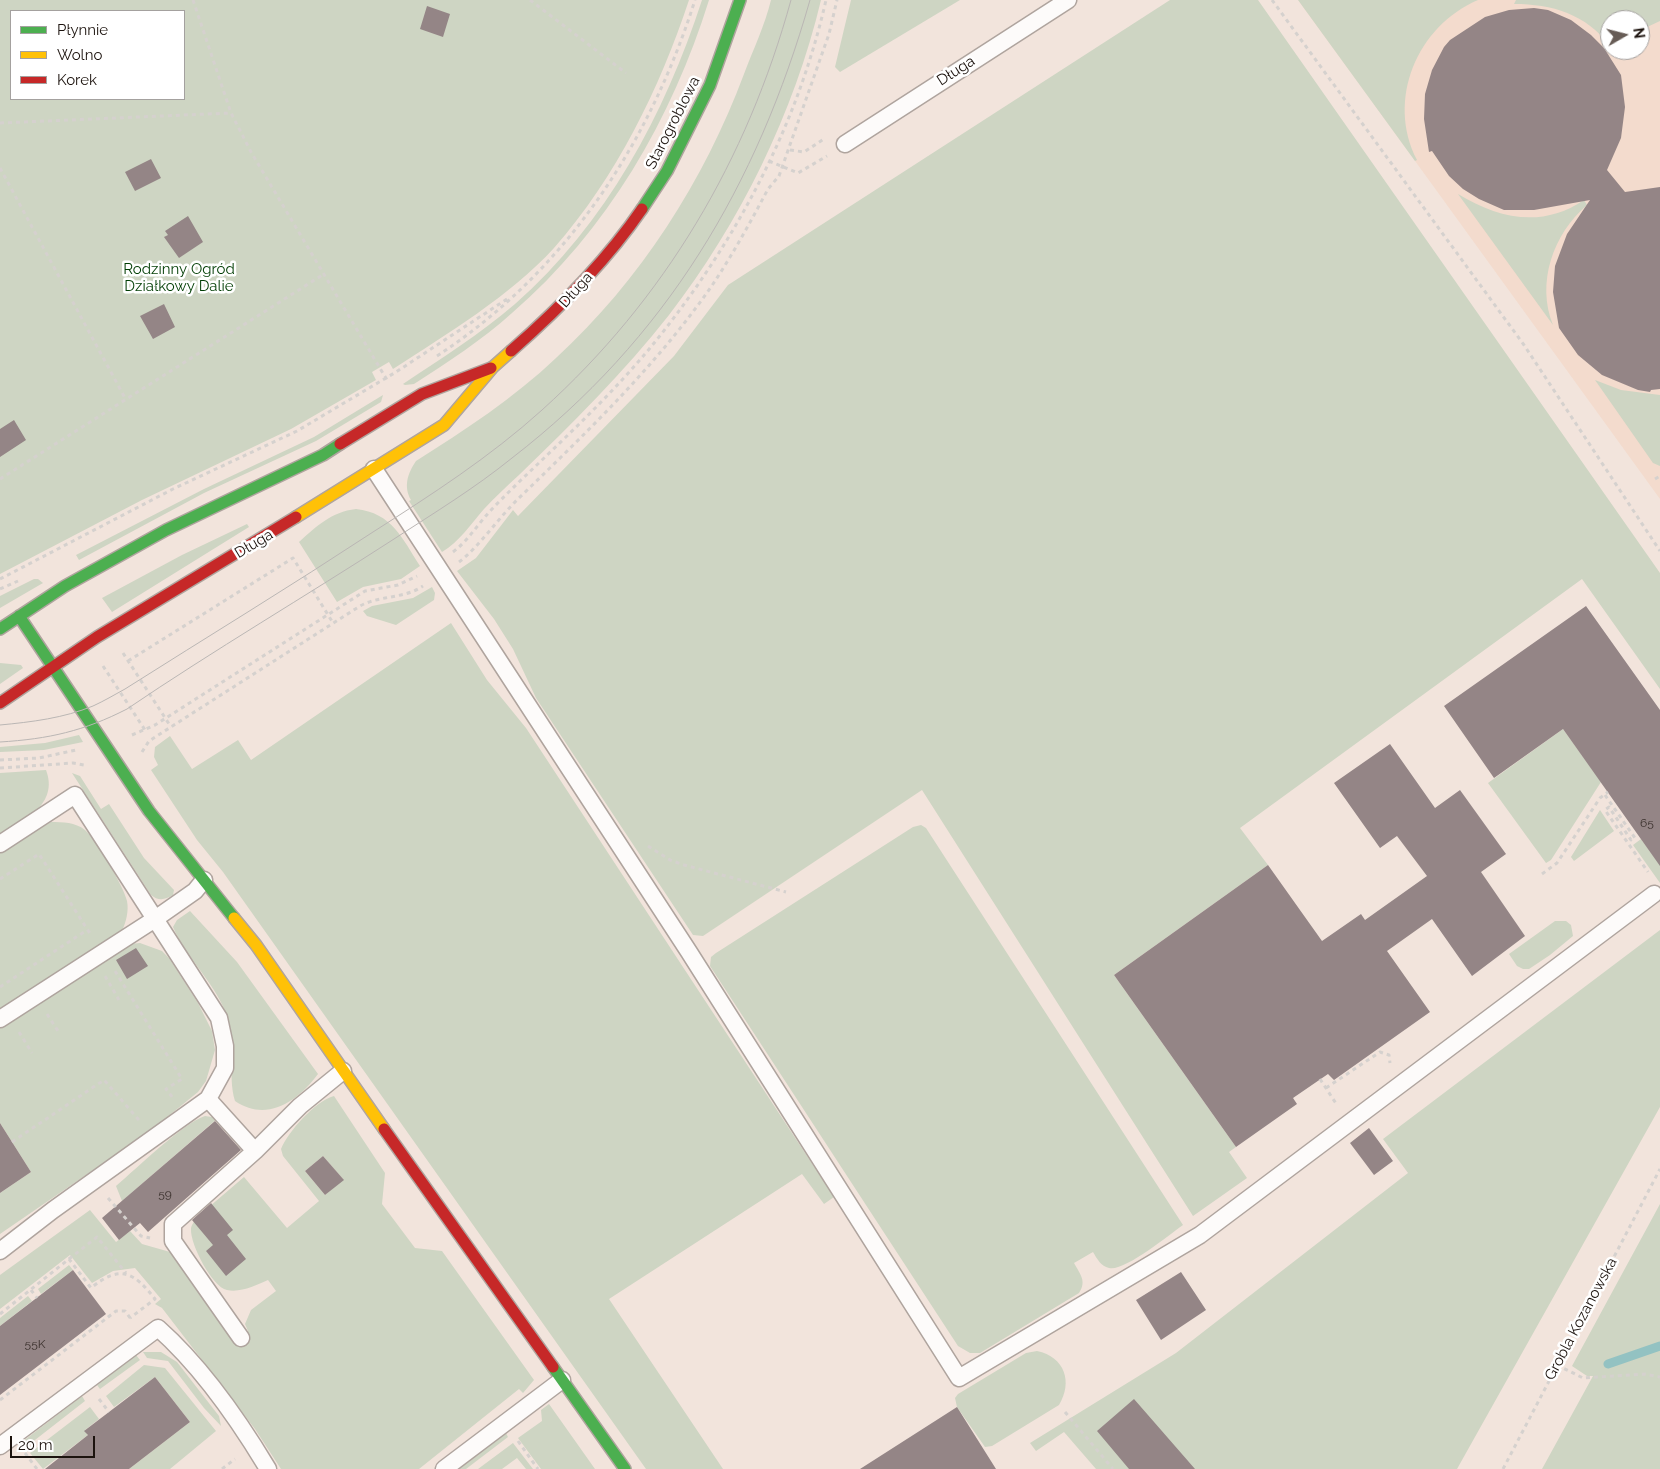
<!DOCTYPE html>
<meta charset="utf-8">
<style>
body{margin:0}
#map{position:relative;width:1660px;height:1469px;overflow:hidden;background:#f2e4dc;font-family:Raleway,sans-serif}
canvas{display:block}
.legend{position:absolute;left:10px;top:10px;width:175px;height:90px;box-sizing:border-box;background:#fff;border:1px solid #a4a19f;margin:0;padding:6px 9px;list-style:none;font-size:15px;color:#1c130e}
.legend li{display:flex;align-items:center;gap:10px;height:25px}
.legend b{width:25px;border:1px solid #a4a19f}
.north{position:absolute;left:1600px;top:10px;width:50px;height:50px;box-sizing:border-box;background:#fff;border:1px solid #a4a19f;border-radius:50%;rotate:82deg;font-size:14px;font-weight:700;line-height:20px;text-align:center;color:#1c130e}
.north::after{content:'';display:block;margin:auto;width:18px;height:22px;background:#675c56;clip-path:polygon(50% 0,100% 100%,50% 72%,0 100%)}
.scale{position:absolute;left:10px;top:1436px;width:85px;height:22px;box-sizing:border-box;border:2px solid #1c130e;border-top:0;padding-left:6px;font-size:15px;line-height:18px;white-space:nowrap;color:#1c130e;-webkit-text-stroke:4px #fff;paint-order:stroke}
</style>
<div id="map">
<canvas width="1660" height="1469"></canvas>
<ul class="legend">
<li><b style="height:6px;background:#4caf50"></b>Płynnie</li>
<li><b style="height:6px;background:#ffc107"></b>Wolno</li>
<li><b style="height:6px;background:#c62828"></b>Korek</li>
</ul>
<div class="north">N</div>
<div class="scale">20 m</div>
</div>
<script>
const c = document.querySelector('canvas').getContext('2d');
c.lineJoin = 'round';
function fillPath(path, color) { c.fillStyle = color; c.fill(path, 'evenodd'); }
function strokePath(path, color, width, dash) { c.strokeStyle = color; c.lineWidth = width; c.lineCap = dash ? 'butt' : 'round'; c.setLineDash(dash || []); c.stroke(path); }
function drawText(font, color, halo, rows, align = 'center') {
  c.font = font + ' Raleway,sans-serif'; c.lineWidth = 5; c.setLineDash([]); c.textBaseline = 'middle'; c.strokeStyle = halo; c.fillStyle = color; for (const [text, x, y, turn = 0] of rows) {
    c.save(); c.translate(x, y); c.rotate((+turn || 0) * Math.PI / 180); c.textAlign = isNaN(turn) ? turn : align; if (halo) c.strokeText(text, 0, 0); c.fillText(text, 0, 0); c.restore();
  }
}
fillPath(new Path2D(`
 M 1298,0 L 1660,0 L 1660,499 L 1360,85 ZM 1610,20 L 1640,20 L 1640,50 L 1610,50 Z`), '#f3dbcd');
fillPath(new Path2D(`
 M 0,0 L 689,0 C 660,88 616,178 554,248 C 510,296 447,334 393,369 L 389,362 L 372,372 L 376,380 L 291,429 L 142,500 L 0,574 ZM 11,11 L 184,11 L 184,99 L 11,99 Z
 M 702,0 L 709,0 C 672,119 607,231 512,313 C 482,340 448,362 414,384 L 405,385 L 403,384 C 442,358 480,334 515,304 C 606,224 665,114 702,0 Z
 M 771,0 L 821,0 C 794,113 740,223 669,315 C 624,372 572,424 519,475 C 507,486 495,497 484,509 C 470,525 460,541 442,552 L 409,501 L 411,500 C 403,486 408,473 416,461 C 465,430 514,398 556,358 C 640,281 704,181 744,74 C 753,50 765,25 771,0 Z
 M 851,0 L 960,0 L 840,72 L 835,67 Z
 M 1170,0 L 1258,0 L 1660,573 L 1660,689 L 1582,579 L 1240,828 L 1268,865 L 1114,975 L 1236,1147 L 1229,1152 L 1247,1178 L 1193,1216 L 922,790 L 703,936 L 693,935 L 536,698 L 513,649 L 494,619 L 457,571 L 476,558 L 513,510 L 518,516 L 674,356 L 728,285 Z
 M 1298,0 L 1478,0 C 1417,26 1386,100 1417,160 L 1415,161 Z
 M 1516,0 L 1660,0 L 1660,21 L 1645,28 L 1640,26 L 1640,20 L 1610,20 L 1610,46 C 1586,14 1552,4 1514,4 Z
 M 1458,194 C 1498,218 1541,229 1584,200 L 1587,205 C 1553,234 1536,283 1553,325 Z
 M 1595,380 L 1621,390 L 1660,395 L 1660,466 L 1653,463 Z
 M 383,395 L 381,402 L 316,441 L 204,493 L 79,560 L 76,555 L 204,489 L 314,437 Z
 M 356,509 C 392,513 402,538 420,566 L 401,579 L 363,587 L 337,602 L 299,542 C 317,526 331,512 356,509 Z
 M 247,524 L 249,527 L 112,612 L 102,598 L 182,555 Z
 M 34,579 L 38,579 L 43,583 L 0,608 L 0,596 Z
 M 432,587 L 435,593 L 434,600 L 396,625 L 367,616 L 363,611 L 372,606 L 413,598 Z
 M 451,623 L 487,680 L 526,728 L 834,1197 L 824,1204 L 802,1174 L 609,1299 L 723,1469 L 646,1469 L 223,872 L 197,840 L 151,770 L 158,765 L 154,757 L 155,747 L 170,736 L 192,769 L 238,740 L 251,760 Z
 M 0,663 L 21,665 L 23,668 L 0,684 Z
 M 1563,729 L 1601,782 L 1551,860 L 1546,863 L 1488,783 Z
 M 79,735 L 83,742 L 44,750 L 0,752 L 0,747 L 45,743 Z
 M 46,770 C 59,804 24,821 0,836 L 0,773 Z
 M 72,773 L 80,776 L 101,809 L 109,804 L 144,858 L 174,890 L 173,895 C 165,900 158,901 151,895 Z
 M 1600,810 L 1614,831 L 1574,861 L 1571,857 Z
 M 51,822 C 63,822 75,822 85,830 C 96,839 124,887 127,901 C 129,911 126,922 122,931 L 0,1009 L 0,852 Z
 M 921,825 L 926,828 L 1183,1225 C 1169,1235 1124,1272 1109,1268 C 1101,1266 1097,1259 1093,1252 L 1074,1263 C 1080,1274 1087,1281 1079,1293 L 980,1353 L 970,1353 L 958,1346 L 710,966 L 711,957 L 716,953 L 913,827 Z
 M 1641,839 L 1660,865 L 1660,883 L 1633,845 Z
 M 190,911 L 237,962 L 318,1074 C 298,1101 267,1123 235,1101 C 227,1074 237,1047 228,1019 C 218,986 186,958 173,927 L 177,920 Z
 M 1555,921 L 1566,921 L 1571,925 L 1573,936 L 1550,955 L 1529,969 L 1523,969 L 1517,966 L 1509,954 Z
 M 1660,930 L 1660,1107 L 1457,1469 L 1096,1469 L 1064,1432 L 1036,1451 L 1030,1443 L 1176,1353 L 1408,1173 L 1383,1139 Z
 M 140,943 L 162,951 L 169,958 L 198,1003 L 212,1031 L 215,1050 L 206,1081 L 198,1092 L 150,1131 L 0,1234 L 0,1193 L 31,1172 L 0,1123 L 0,1026 L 130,944 Z
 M 334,1096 L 385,1173 L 382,1204 L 415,1248 L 442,1251 L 534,1380 L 523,1393 L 519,1389 L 419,1469 L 281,1469 L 255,1429 L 162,1308 L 155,1304 L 161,1299 L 135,1268 L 113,1271 L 92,1283 L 70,1255 L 0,1309 L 0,1275 L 90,1210 L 116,1242 L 130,1231 L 142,1244 L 177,1254 L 235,1341 L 248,1331 L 245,1324 L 251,1310 L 276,1291 L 268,1280 C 256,1285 241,1293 227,1290 C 212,1287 190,1244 191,1229 C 191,1226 194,1222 195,1219 L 244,1177 L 287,1228 L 319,1201 L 283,1156 L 281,1149 C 288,1132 315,1101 334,1096 ZM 323,1156 L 343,1179 L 325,1195 L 305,1171 Z
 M 205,1116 L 218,1118 L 122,1201 L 116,1186 C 136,1169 183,1123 205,1116 Z
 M 1660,1204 L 1660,1469 L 1542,1469 L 1593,1376 L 1587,1376 L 1572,1366 Z
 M 69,1265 L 73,1270 L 41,1294 L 38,1289 Z
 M 28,1296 L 32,1301 L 0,1326 L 0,1318 Z
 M 1037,1351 C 1065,1357 1073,1382 1059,1405 L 992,1446 L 985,1447 L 957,1407 L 955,1398 L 958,1394 L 1026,1353 Z
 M 143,1352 L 161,1352 L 177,1362 L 219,1416 L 221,1426 L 204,1408 L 168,1361 L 147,1358 Z
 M 136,1355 L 140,1360 L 100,1389 L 97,1385 Z
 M 144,1365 L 165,1368 L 216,1431 L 170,1469 L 129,1469 L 190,1422 L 155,1377 L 114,1407 L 106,1396 Z
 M 82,1396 L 85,1401 L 26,1447 L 22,1442 Z
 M 549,1404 L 595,1469 L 541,1469 L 518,1438 L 542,1421 L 541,1410 Z
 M 90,1407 L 99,1419 L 85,1430 L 88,1435 L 43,1469 L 30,1453 Z
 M 506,1433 L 508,1437 L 466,1469 L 459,1469 Z
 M 513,1443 L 533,1469 L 526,1469 L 517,1458 L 502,1469 L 478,1469 Z`), '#ced5c3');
strokePath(new Path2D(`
 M 1608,1364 L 1660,1346`), '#93c2c2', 9);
fillPath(new Path2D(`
 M 427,6 L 450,14 L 443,37 L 420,29 Z
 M 1534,8 L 1548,10 L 1571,20 L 1591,35 L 1604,48 L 1621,75 L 1625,107 L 1621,138 L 1607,170 L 1625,192 L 1660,187 L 1660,389 L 1651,390 L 1650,392 L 1638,390 L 1602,375 L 1578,355 L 1559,328 L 1553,292 L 1555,266 L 1567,234 L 1590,200 L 1534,210 L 1504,210 L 1479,199 L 1463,189 L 1449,176 L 1432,151 L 1429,152 L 1424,119 L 1425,94 L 1432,70 L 1444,47 L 1450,40 L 1485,17 L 1509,10 Z
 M 151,159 L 161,178 L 135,191 L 125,172 Z
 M 188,216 L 203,242 L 179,258 L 164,237 L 168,235 L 165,231 Z
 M 164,304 L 175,327 L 153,339 L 140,316 Z
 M 14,420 L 26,440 L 0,457 L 0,429 Z
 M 1586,606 L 1660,710 L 1660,866 L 1563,729 L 1494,778 L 1444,706 Z
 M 1390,744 L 1435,808 L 1460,790 L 1506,854 L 1481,872 L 1525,936 L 1472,976 L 1432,919 L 1387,951 L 1430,1012 L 1334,1080 L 1328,1074 L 1293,1098 L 1297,1104 L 1236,1147 L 1114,975 L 1268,865 L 1322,941 L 1361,914 L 1365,920 L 1427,876 L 1397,836 L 1380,848 L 1334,783 Z
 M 136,948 L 148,966 L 127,979 L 116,960 Z
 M 215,1121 L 241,1150 L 148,1232 L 140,1223 L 119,1240 L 102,1218 Z
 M 0,1123 L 31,1172 L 0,1193 Z
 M 1369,1128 L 1393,1161 L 1374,1175 L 1350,1143 Z
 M 323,1156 L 344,1180 L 325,1195 L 305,1171 Z
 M 211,1203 L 233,1230 L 227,1235 L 246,1259 L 226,1276 L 206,1251 L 213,1245 L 192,1220 Z
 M 73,1270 L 106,1314 L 0,1395 L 0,1326 Z
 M 1181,1272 L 1206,1310 L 1161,1340 L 1136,1300 Z
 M 155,1377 L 190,1422 L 129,1469 L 45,1469 L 88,1435 L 84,1431 Z
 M 1134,1399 L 1195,1469 L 1129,1469 L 1097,1431 Z
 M 957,1407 L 996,1469 L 860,1469 Z`), '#948586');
const lane = new Path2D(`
 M 845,144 L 1068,0
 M 374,469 L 689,952 L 959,1378 L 1200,1235 L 1654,894
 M 0,844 L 75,795 L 219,1018 L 225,1046 L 225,1068 L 208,1099 L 53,1210 L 0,1251
 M 0,1019 L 155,919 L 195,891 L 204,880
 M 208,1099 L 255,1151 L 173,1224 L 173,1241 L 241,1338
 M 255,1151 L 300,1106 L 343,1071
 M 0,1446 L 158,1328 C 202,1367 238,1419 268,1469
 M 444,1469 L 562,1380`);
const fast = new Path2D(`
 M 642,209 L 667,171 L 710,85 L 740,0
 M 19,616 L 149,811 L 234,918
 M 0,629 L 65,586 L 166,530 L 323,455 L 340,444
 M 553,1367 L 625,1469`);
const slow = new Path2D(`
 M 296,517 L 444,425 L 493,367 L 511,351
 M 234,918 L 256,945 L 384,1129`);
const jam = new Path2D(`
 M 511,351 C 560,308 605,263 642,209
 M 340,444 L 422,394 L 491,368
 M 0,703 L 97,637 L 296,517
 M 384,1129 L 553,1367`);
strokePath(lane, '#afa49e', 19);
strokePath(fast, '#afa49e', 14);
strokePath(slow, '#afa49e', 14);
strokePath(jam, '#afa49e', 14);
strokePath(new Path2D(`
 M 193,0 L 231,113
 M 530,0 L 626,73
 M 1272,0 L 1524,345 L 1660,551
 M 0,123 L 231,113 L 251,152 L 387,380
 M 790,150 L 804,152 L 824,139
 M 769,161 L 798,173 L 827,156
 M 0,168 L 125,398
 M 437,356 C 565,272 649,145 695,0
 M 0,479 L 324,274
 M 1655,479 L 1660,476
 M 453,552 C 466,542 474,530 484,518 C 495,505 508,493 521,480 C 565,438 611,395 650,348 C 733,247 797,128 826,0
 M 459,562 C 480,546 499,517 519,498 C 588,431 658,364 713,284 C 733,254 751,221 768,189 L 779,176 L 829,34 L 837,0
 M 0,579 L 173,489 L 297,431 L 396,372 L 507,299
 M 0,589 L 18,581
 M 123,653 L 171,727
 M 128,661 L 293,558 L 333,623
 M 103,666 L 145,730
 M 132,735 L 155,725 L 365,591 L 398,585 L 417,576
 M 142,752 L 149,741 L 360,606 C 380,595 404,599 423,586
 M 0,760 L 39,758 L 76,750
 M 0,768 L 73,763 L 84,765
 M 1605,795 L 1635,838 L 1631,840 L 1609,807 L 1605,810 L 1648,872
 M 648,846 L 670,860 L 684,865 L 786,892
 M 1542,874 L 1557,863 L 1600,798 L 1608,792
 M 0,879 L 39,854 L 91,935
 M 115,971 L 182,1079 L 166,1089 L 173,1098
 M 105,976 L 119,1000
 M 0,987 L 87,930
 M 47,1014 L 60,1034
 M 19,1032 L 32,1053
 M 1320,1079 L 1337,1105
 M 1326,1088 L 1380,1052 L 1389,1055 L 1390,1063
 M 12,1142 L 104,1080 L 139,1120
 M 108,1198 L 141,1236 L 150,1238
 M 69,1259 L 97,1237 L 126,1273
 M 31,1290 L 37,1298
 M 0,1314 L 69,1259 L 91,1288 C 120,1264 134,1272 155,1299 L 130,1318
 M 1557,1365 L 1583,1378 L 1644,1374 L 1660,1377
 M 99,1399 L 109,1412
 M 0,1400 L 116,1311 L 125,1311 L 131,1319
 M 1065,1412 L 1113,1469
 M 518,1441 L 538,1469
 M 25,1453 L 37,1469
 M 222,1469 L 235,1459
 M 1503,1469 L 1660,1169`), '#d5d1ce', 3, [4, 4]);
strokePath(lane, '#fdfbfa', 16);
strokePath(fast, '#4caf50', 11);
strokePath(slow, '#ffc107', 11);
strokePath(jam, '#c62828', 11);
strokePath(new Path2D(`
 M 0,725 C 32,722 64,718 93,706 C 104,701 114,695 125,689 C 207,637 291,586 373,532 C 431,495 490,457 542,410 C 665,299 747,160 791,0
 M 0,742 C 49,739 84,731 127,709 C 214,650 306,596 394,539 C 434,513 475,488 512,458 C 666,339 757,186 810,0`), '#bab6b4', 1);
drawText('12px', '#3a302c', null, [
 ["65",1647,823],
 ["59",165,1194],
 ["55K",35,1344]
]);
drawText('15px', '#1c130e', '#fff', [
 ["Długa",956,71,-33],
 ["Starogroblowa",673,123,-63],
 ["Długa",576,290,-48],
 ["Długa",254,544,-31],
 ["Grobla Kozanowska",1581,1319,-62]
]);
drawText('15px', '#003d03', '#fff', [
 ["Rodzinny Ogród",179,269],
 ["Działkowy Dalie",179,286]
]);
</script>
